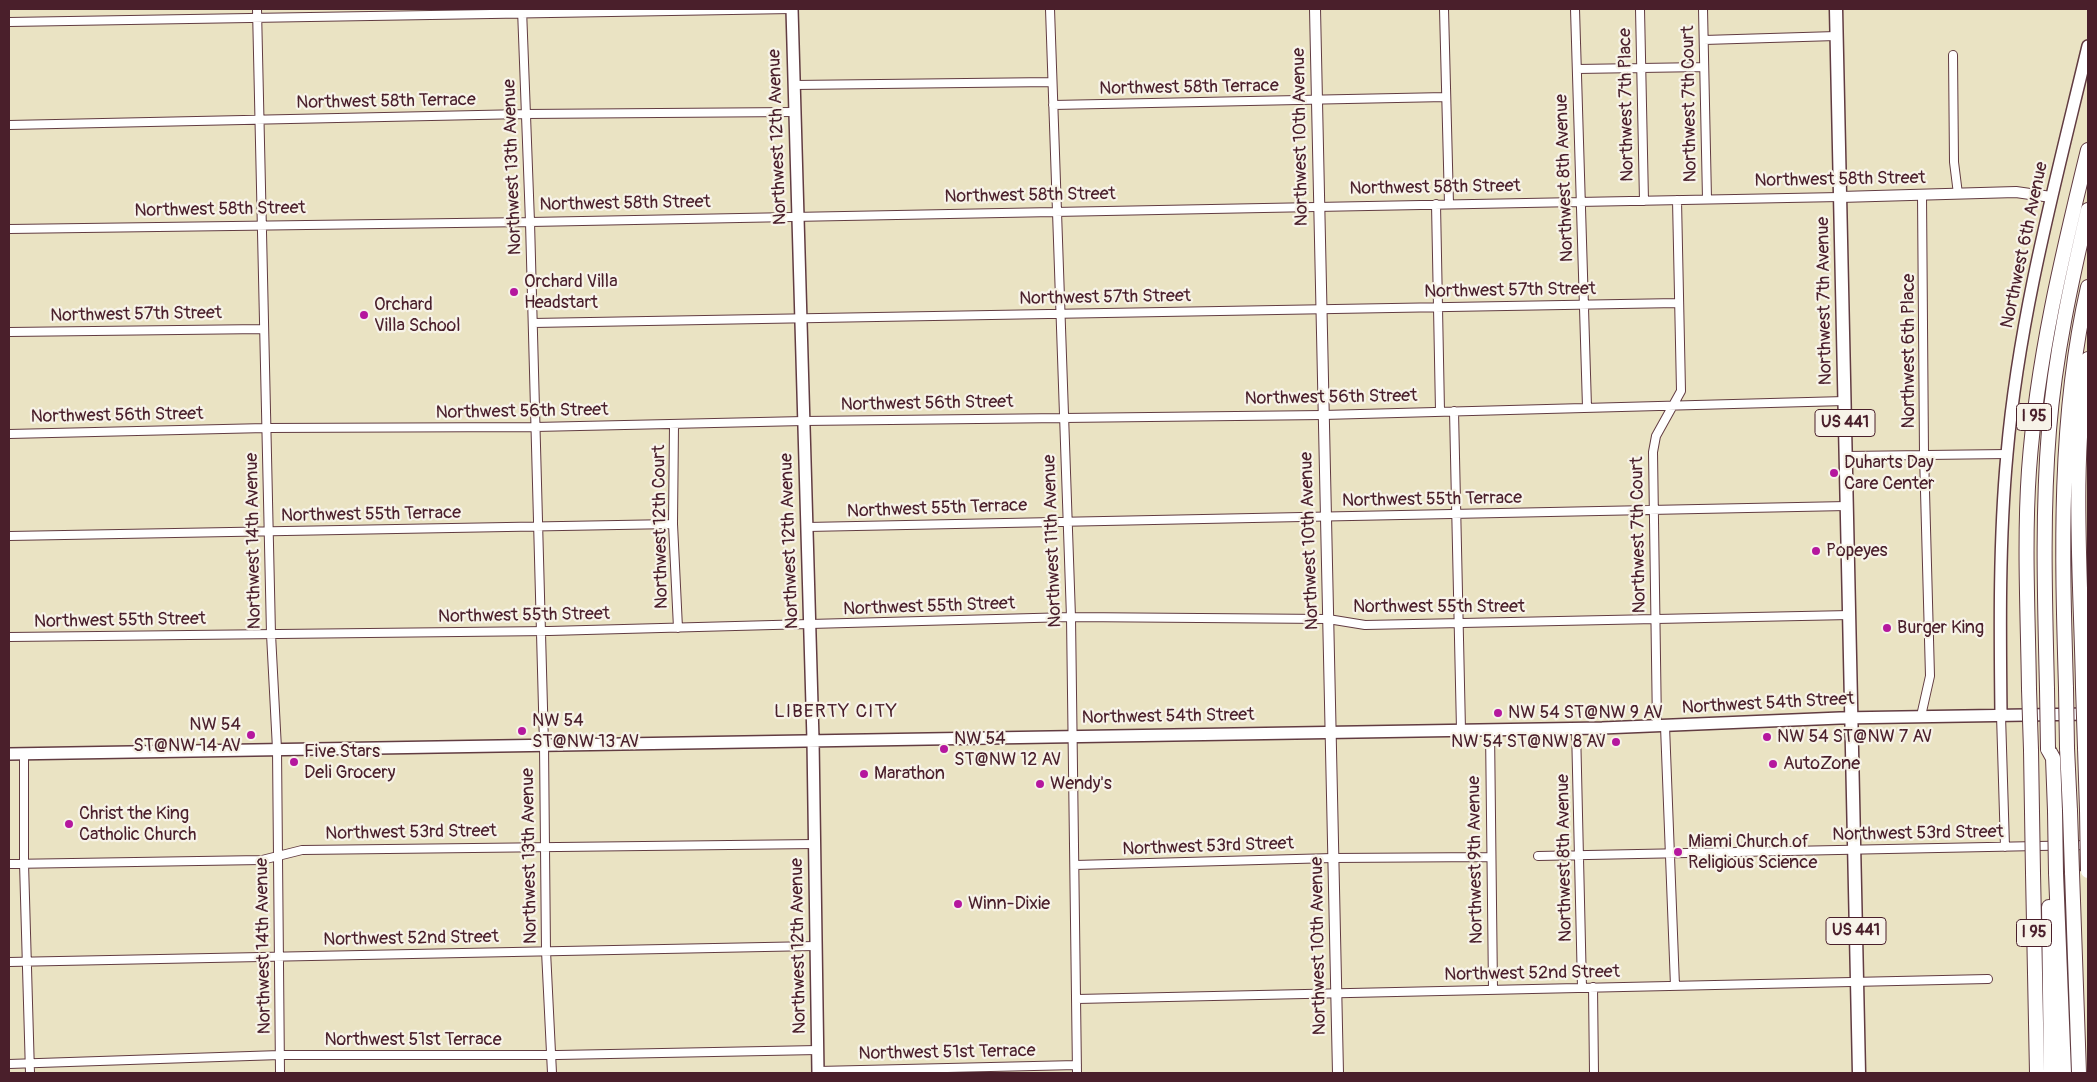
<!DOCTYPE html>
<style>
body{margin:0}
#map{position:relative;width:2097px;height:1082px;overflow:hidden;background:#eae3c3;font-family:Pangolin,sans-serif}
canvas{display:block}
.frame{position:absolute;inset:0;border:10px solid #4a1f2b;pointer-events:none}
</style>
<div id="map">
<canvas width="2097" height="1082"></canvas>
<div class="frame"></div>
</div>
<script>
const c = document.querySelector('canvas').getContext('2d');
c.lineJoin = 'round';
function strokePath(path, color, width, dash) { c.strokeStyle = color; c.lineWidth = width; c.lineCap = dash ? 'butt' : 'round'; c.setLineDash(dash || []); c.stroke(path); }
function drawText(font, color, halo, rows, align = 'center') {
  c.font = font + ' Pangolin,sans-serif'; c.lineWidth = 4.5; c.setLineDash([]); c.textBaseline = 'middle'; c.strokeStyle = halo; c.fillStyle = color; for (const [text, x, y, turn = 0] of rows) {
    c.save(); c.translate(x, y); c.rotate((+turn || 0) * Math.PI / 180); c.textAlign = isNaN(turn) ? turn : align; if (halo) c.strokeText(text, 0, 0); c.fillText(text, 0, 0); c.restore();
  }
}
const minor = new Path2D(`
 M 257,9 L 271,634 L 277,749 L 280,1073
 M 522,9 L 530,222 L 544,745 L 546,951 L 552,1073
 M 1050,9 L 1071,617 L 1077,1073
 M 1444,9 L 1449,204
 M 1575,9 L 1587,407
 M 1640,9 L 1644,201
 M 1703,9 L 1707,199
 M 9,22 L 792,9
 M 1704,40 L 1836,36
 M 1953,55 L 1954,162 L 1958,194
 M 1577,69 L 1704,67
 M 794,85 L 1052,82
 M 1053,105 L 1446,97
 M 9,125 L 525,114 L 794,112
 M 1436,204 L 1440,411
 M 9,229 L 530,222 L 1840,197
 M 533,323 L 1678,303
 M 9,332 L 264,329
 M 1454,411 L 1461,730
 M 674,425 L 673,524 L 678,628
 M 9,434 L 266,428 L 535,427 L 804,421 L 1323,415 L 1845,401
 M 1846,456 L 2007,454
 M 807,527 L 1847,506
 M 9,536 L 673,524
 M 9,637 L 549,631 L 1071,617 L 1328,619 L 1365,625 L 1850,615
 M 2001,715 L 2005,847
 M 1921,716 L 1930,676 L 1924,454 L 1922,195
 M 1665,726 L 1675,986
 M 1657,727 L 1653,452 L 1656,436 L 1681,391 L 1677,200
 M 1576,728 L 1582,988
 M 1490,730 L 1493,990
 M 24,753 L 24,863 L 30,1073
 M 1538,856 L 2088,845
 M 9,864 L 262,860 L 302,850 L 815,844
 M 1075,865 L 1333,858 L 1491,857
 M 9,962 L 815,946
 M 1593,987 L 1594,1073
 M 1077,999 L 1988,979
 M 9,1064 L 280,1055 L 558,1055 L 818,1050
 M 818,1071 L 1077,1065`);
const tertiary = new Path2D(`
 M 1315,9 L 1338,1073
 M 1840,197 L 2016,192 L 2051,197`);
const secondary = new Path2D(`
 M 792,9 L 813,740 L 818,1073
 M 2001,715 C 2000,628 1999,540 2007,454 C 2019,316 2056,180 2088,46
 M 9,754 L 1602,728 L 1840,718 L 2088,714`);
const primary = new Path2D(`
 M 1836,9 L 1859,1073`);
const motorway = new Path2D(`
 M 2083,687 C 2081,579 2071,467 2088,359
 M 2066,688 C 2062,554 2058,418 2088,287
 M 2029,689 C 2028,616 2024,542 2029,470 C 2037,360 2062,256 2088,150
 M 2047,689 C 2045,603 2042,516 2049,430 C 2055,356 2071,282 2088,210
 M 2067,748 L 2070,811
 M 2085,748 L 2087,810
 M 2048,749 L 2053,758 L 2055,811
 M 2031,750 L 2032,812
 M 2072,872 L 2079,1073
 M 2033,873 L 2037,1073
 M 2056,873 L 2064,1073
 M 2049,907 L 2051,1073`);
strokePath(minor, '#623c42', 10);
strokePath(tertiary, '#623c42', 12);
strokePath(secondary, '#623c42', 14);
strokePath(primary, '#623c42', 15);
strokePath(motorway, '#623c42', 16);
strokePath(minor, '#fff', 8);
strokePath(tertiary, '#fff', 10);
strokePath(secondary, '#fff', 11);
strokePath(primary, '#fff', 12);
strokePath(motorway, '#fff', 14);
const motorwayBridge = new Path2D(`
 M 2083,687 L 2085,748
 M 2066,688 L 2067,748
 M 2029,689 L 2031,750
 M 2047,689 L 2048,749
 M 2087,810 L 2088,871
 M 2055,811 L 2056,873
 M 2070,811 L 2072,872
 M 2032,812 L 2033,873`);
strokePath(motorwayBridge, '#623c42', 16, []);
strokePath(motorwayBridge, '#fff', 14);
for (const [x, y, r, color] of [
 [514,292,5,"#b5179e"],
 [364,315,5,"#b5179e"],
 [1834,473,5,"#b5179e"],
 [1816,551,5,"#b5179e"],
 [1887,628,5,"#b5179e"],
 [1498,713,5,"#b5179e"],
 [522,731,5,"#b5179e"],
 [251,735,5,"#b5179e"],
 [1767,737,5,"#b5179e"],
 [1616,742,5,"#b5179e"],
 [944,749,5,"#b5179e"],
 [294,762,5,"#b5179e"],
 [1773,764,5,"#b5179e"],
 [864,774,5,"#b5179e"],
 [1040,784,5,"#b5179e"],
 [69,824,5,"#b5179e"],
 [1678,852,5,"#b5179e"],
 [958,904,5,"#b5179e"]
]) { const dot = new Path2D(); dot.arc(x, y, r, 0, 2 * Math.PI); c.fillStyle = color; c.fill(dot); strokePath(dot, '#f7f3e8', 2); }
for (const [x, y, w] of [
 [2034,417,35],
 [1845,423,60],
 [1856,931,60],
 [2034,933,35]
]) { const box = new Path2D(); box.roundRect(x - w / 2, y - 13.5, w, 27, 4); c.fillStyle = '#f7f3e8'; c.fill(box); strokePath(box, '#4a1f2b', 1); }
drawText('bold 16px', '#4a1f2b', null, [
 ["I 95",2034,417],
 ["US 441",1845,423],
 ["US 441",1856,931],
 ["I 95",2034,933]
]);
drawText('18px', '#4a1f2b', '#f7f3e8', [
 ["Northwest 58th Terrace",1189,88,-1],
 ["Northwest 58th Terrace",386,102,-1],
 ["Northwest 7th Court",1690,104,-91],
 ["Northwest 7th Place",1627,105,-91],
 ["Northwest 12th Avenue",778,137,-92],
 ["Northwest 10th Avenue",1301,137,-91],
 ["Northwest 13th Avenue",513,167,-92],
 ["Northwest 8th Avenue",1565,178,-92],
 ["Northwest 58th Street",1840,180,-1],
 ["Northwest 58th Street",1435,188,-1],
 ["Northwest 58th Street",1030,196,-1],
 ["Northwest 58th Street",625,204,-1],
 ["Northwest 58th Street",220,210,-1],
 ["Northwest 6th Avenue",2025,245,-78],
 ["Northwest 57th Street",1510,291,-1],
 ["Northwest 57th Street",1105,298,-1],
 ["Northwest 7th Avenue",1825,301,-91],
 ["Northwest 57th Street",136,315,-1],
 ["Northwest 6th Place",1909,351,-90],
 ["Northwest 56th Street",1331,398,-1],
 ["Northwest 56th Street",927,404,-1],
 ["Northwest 56th Street",522,412,-1],
 ["Northwest 56th Street",117,416,-1],
 ["Northwest 55th Terrace",1432,500,-1],
 ["Northwest 55th Terrace",937,509,-2],
 ["Northwest 55th Terrace",371,515,-1],
 ["Northwest 12th Court",661,527,-91],
 ["Northwest 7th Court",1639,535,-91],
 ["Northwest 14th Avenue",254,541,-91],
 ["Northwest 12th Avenue",790,541,-92],
 ["Northwest 11th Avenue",1053,541,-92],
 ["Northwest 10th Avenue",1310,541,-92],
 ["Northwest 55th Street",929,607,-2],
 ["Northwest 55th Street",1439,607],
 ["Northwest 55th Street",524,616,-1],
 ["Northwest 55th Street",120,621,-1],
 ["Northwest 54th Street",1768,704,-3],
 ["Northwest 54th Street",1168,717,-1],
 ["Northwest 53rd Street",411,833,-1],
 ["Northwest 53rd Street",1918,834,-1],
 ["Northwest 53rd Street",1208,847,-2],
 ["Northwest 13th Avenue",530,856,-91],
 ["Northwest 8th Avenue",1565,858,-91],
 ["Northwest 9th Avenue",1476,860,-91],
 ["Northwest 52nd Street",411,939,-1],
 ["Northwest 14th Avenue",264,946,-91],
 ["Northwest 12th Avenue",799,946,-91],
 ["Northwest 10th Avenue",1319,946,-91],
 ["Northwest 52nd Street",1532,974,-1],
 ["Northwest 51st Terrace",413,1040],
 ["Northwest 51st Terrace",947,1053,-1]
]);
drawText('18px', '#4a1f2b', '#f7f3e8', [
 ["Orchard Villa",524,282],
 ["Headstart",524,303],
 ["Orchard",374,305],
 ["Villa School",374,326],
 ["Duharts Day",1844,463],
 ["Care Center",1844,484],
 ["Popeyes",1826,551],
 ["Burger King",1897,628],
 ["NW 54 ST@NW 9 AV",1508,713],
 ["NW 54",532,721],
 ["ST@NW 13 AV",532,742],
 ["NW 54",241,725,"right"],
 ["ST@NW 14 AV",241,746,"right"],
 ["NW 54 ST@NW 7 AV",1777,737],
 ["NW 54",954,739],
 ["ST@NW 12 AV",954,760],
 ["NW 54 ST@NW 8 AV",1606,742,"right"],
 ["Five Stars",304,752],
 ["Deli Grocery",304,773],
 ["AutoZone",1783,764],
 ["Marathon",874,774],
 ["Wendy's",1050,784],
 ["Christ the King",79,814],
 ["Catholic Church",79,835],
 ["Miami Church of",1688,842],
 ["Religious Science",1688,863],
 ["Winn-Dixie",968,904]
], 'left');
c.letterSpacing = '1px';
drawText('19px', '#4a1f2b', '#f7f3e8', [
 ["LIBERTY CITY",836,712]
]);
c.letterSpacing = '0px';
</script>
